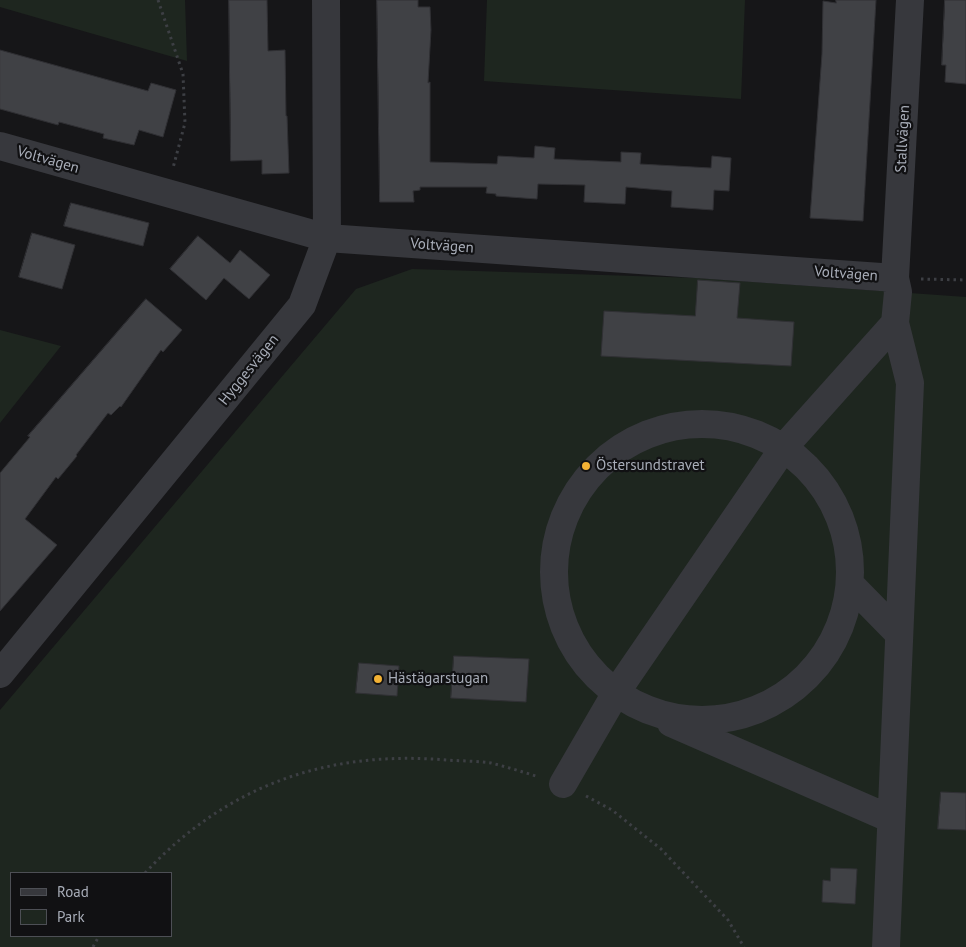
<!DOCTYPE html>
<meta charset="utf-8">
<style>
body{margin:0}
#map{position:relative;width:966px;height:947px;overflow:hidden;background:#161618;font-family:"PT Sans",sans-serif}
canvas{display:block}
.legend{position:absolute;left:10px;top:872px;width:162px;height:65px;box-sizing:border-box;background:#111113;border:1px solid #4d4f55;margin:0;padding:6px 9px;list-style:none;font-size:15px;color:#a8adb8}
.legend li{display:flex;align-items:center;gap:10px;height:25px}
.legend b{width:25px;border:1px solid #4d4f55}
</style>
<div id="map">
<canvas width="966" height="947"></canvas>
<ul class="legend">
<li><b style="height:6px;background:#37383d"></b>Road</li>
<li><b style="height:14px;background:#1e261f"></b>Park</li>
</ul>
</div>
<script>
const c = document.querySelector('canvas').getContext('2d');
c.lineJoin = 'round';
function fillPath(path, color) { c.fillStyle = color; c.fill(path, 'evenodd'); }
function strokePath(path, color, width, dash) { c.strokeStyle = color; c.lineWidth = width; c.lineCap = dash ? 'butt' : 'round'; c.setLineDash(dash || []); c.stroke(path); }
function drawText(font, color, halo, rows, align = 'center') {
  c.font = font + ' "PT Sans",sans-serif'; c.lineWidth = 4.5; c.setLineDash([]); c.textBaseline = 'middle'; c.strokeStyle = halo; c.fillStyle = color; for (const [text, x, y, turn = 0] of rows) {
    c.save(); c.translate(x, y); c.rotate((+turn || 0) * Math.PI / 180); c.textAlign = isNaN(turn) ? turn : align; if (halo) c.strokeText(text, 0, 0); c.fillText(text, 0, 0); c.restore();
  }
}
fillPath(new Path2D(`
 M 0,0 L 185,0 L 187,61 L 0,7 Z
 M 487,0 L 745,0 L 741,99 L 484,81 Z
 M 412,269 L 698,278 L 966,297 L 966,947 L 0,947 L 0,710 L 356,289 ZM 11,873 L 171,873 L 171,936 L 11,936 Z
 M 0,330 L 61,346 L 0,423 Z`), '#1e261f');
const building = new Path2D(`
 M 229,0 L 267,0 L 268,51 L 285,50 L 286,116 L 287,116 L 289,173 L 262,174 L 262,160 L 231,161 Z
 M 377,0 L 418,0 L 418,7 L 430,7 L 431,30 L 428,83 L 430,82 L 430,162 L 497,164 L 498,156 L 534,158 L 535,146 L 555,148 L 554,159 L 621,162 L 621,152 L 641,153 L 640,164 L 711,168 L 712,156 L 731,158 L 729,191 L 714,190 L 713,210 L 671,207 L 672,191 L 626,187 L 625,204 L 584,202 L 585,185 L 538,184 L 537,199 L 496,196 L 496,194 L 486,193 L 487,187 L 420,187 L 420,190 L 413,191 L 414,202 L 380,202 Z
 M 836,0 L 876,0 L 863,221 L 810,218 L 822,54 L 823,1 L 836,3 Z
 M 945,0 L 966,0 L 966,84 L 945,82 L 946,65 L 942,65 Z
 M 0,50 L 148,91 L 151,83 L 176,90 L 163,137 L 139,130 L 134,145 L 103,138 L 104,134 L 59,122 L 58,125 L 0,109 Z
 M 71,203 L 149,223 L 143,246 L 64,226 Z
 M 32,233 L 75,245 L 62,289 L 19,277 Z
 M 198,236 L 230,263 L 240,250 L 270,275 L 249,299 L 224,278 L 206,300 L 170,269 Z
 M 698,280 L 740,283 L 737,318 L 794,322 L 791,366 L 601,356 L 604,311 L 695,316 Z
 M 146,299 L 182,330 L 163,352 L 161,350 L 121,407 L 120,406 L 111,415 L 108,413 L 76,455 L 77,456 L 58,479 L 56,477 L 25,519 L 57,545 L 0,611 L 0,473 L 30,437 L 28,436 Z
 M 454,656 L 529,659 L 526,702 L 451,698 Z
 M 359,663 L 399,666 L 397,696 L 356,693 Z
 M 941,792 L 966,793 L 966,830 L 938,829 Z
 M 831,868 L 857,869 L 855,904 L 822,902 L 823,880 L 830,881 Z`);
fillPath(building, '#404145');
strokePath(building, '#303034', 1);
strokePath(new Path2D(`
 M 158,0 L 183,74 L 185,123 L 173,168
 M 921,279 L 966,280
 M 586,796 L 612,810 L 661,849 L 728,920 L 744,947
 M 145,873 C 227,785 328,750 446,760 C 461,761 477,761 491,763 C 507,767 523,772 539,777
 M 93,947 L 99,936`), '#3d3f44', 3, [2.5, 4]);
strokePath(new Path2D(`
 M 0,146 L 327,238 L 895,278
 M554 572a148 148 0 1 1 296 0a148 148 0 1 1-296 0Z
 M 852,586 L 899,634
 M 0,674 L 302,305 L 327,238 L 326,0
 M 671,723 L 891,819
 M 563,784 L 617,691 L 785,446 L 895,323
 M 886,947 L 910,383 L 895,323 L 898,292 L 895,278 L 910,0`), '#37383d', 28);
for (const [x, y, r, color] of [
 [586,466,5,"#f2b134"],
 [378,679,5,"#f2b134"]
]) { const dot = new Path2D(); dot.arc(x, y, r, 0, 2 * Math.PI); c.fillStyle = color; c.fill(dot); strokePath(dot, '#111113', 2); }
drawText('15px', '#a8adb8', '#111113', [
 ["Stallvägen",903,139,-87],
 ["Voltvägen",48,160,16],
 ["Voltvägen",442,246,4],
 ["Voltvägen",846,274,4],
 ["Hyggesvägen",249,370,-51]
]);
drawText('15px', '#a8adb8', '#111113', [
 ["Östersundstravet",596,466],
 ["Hästägarstugan",388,679]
], 'left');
</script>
